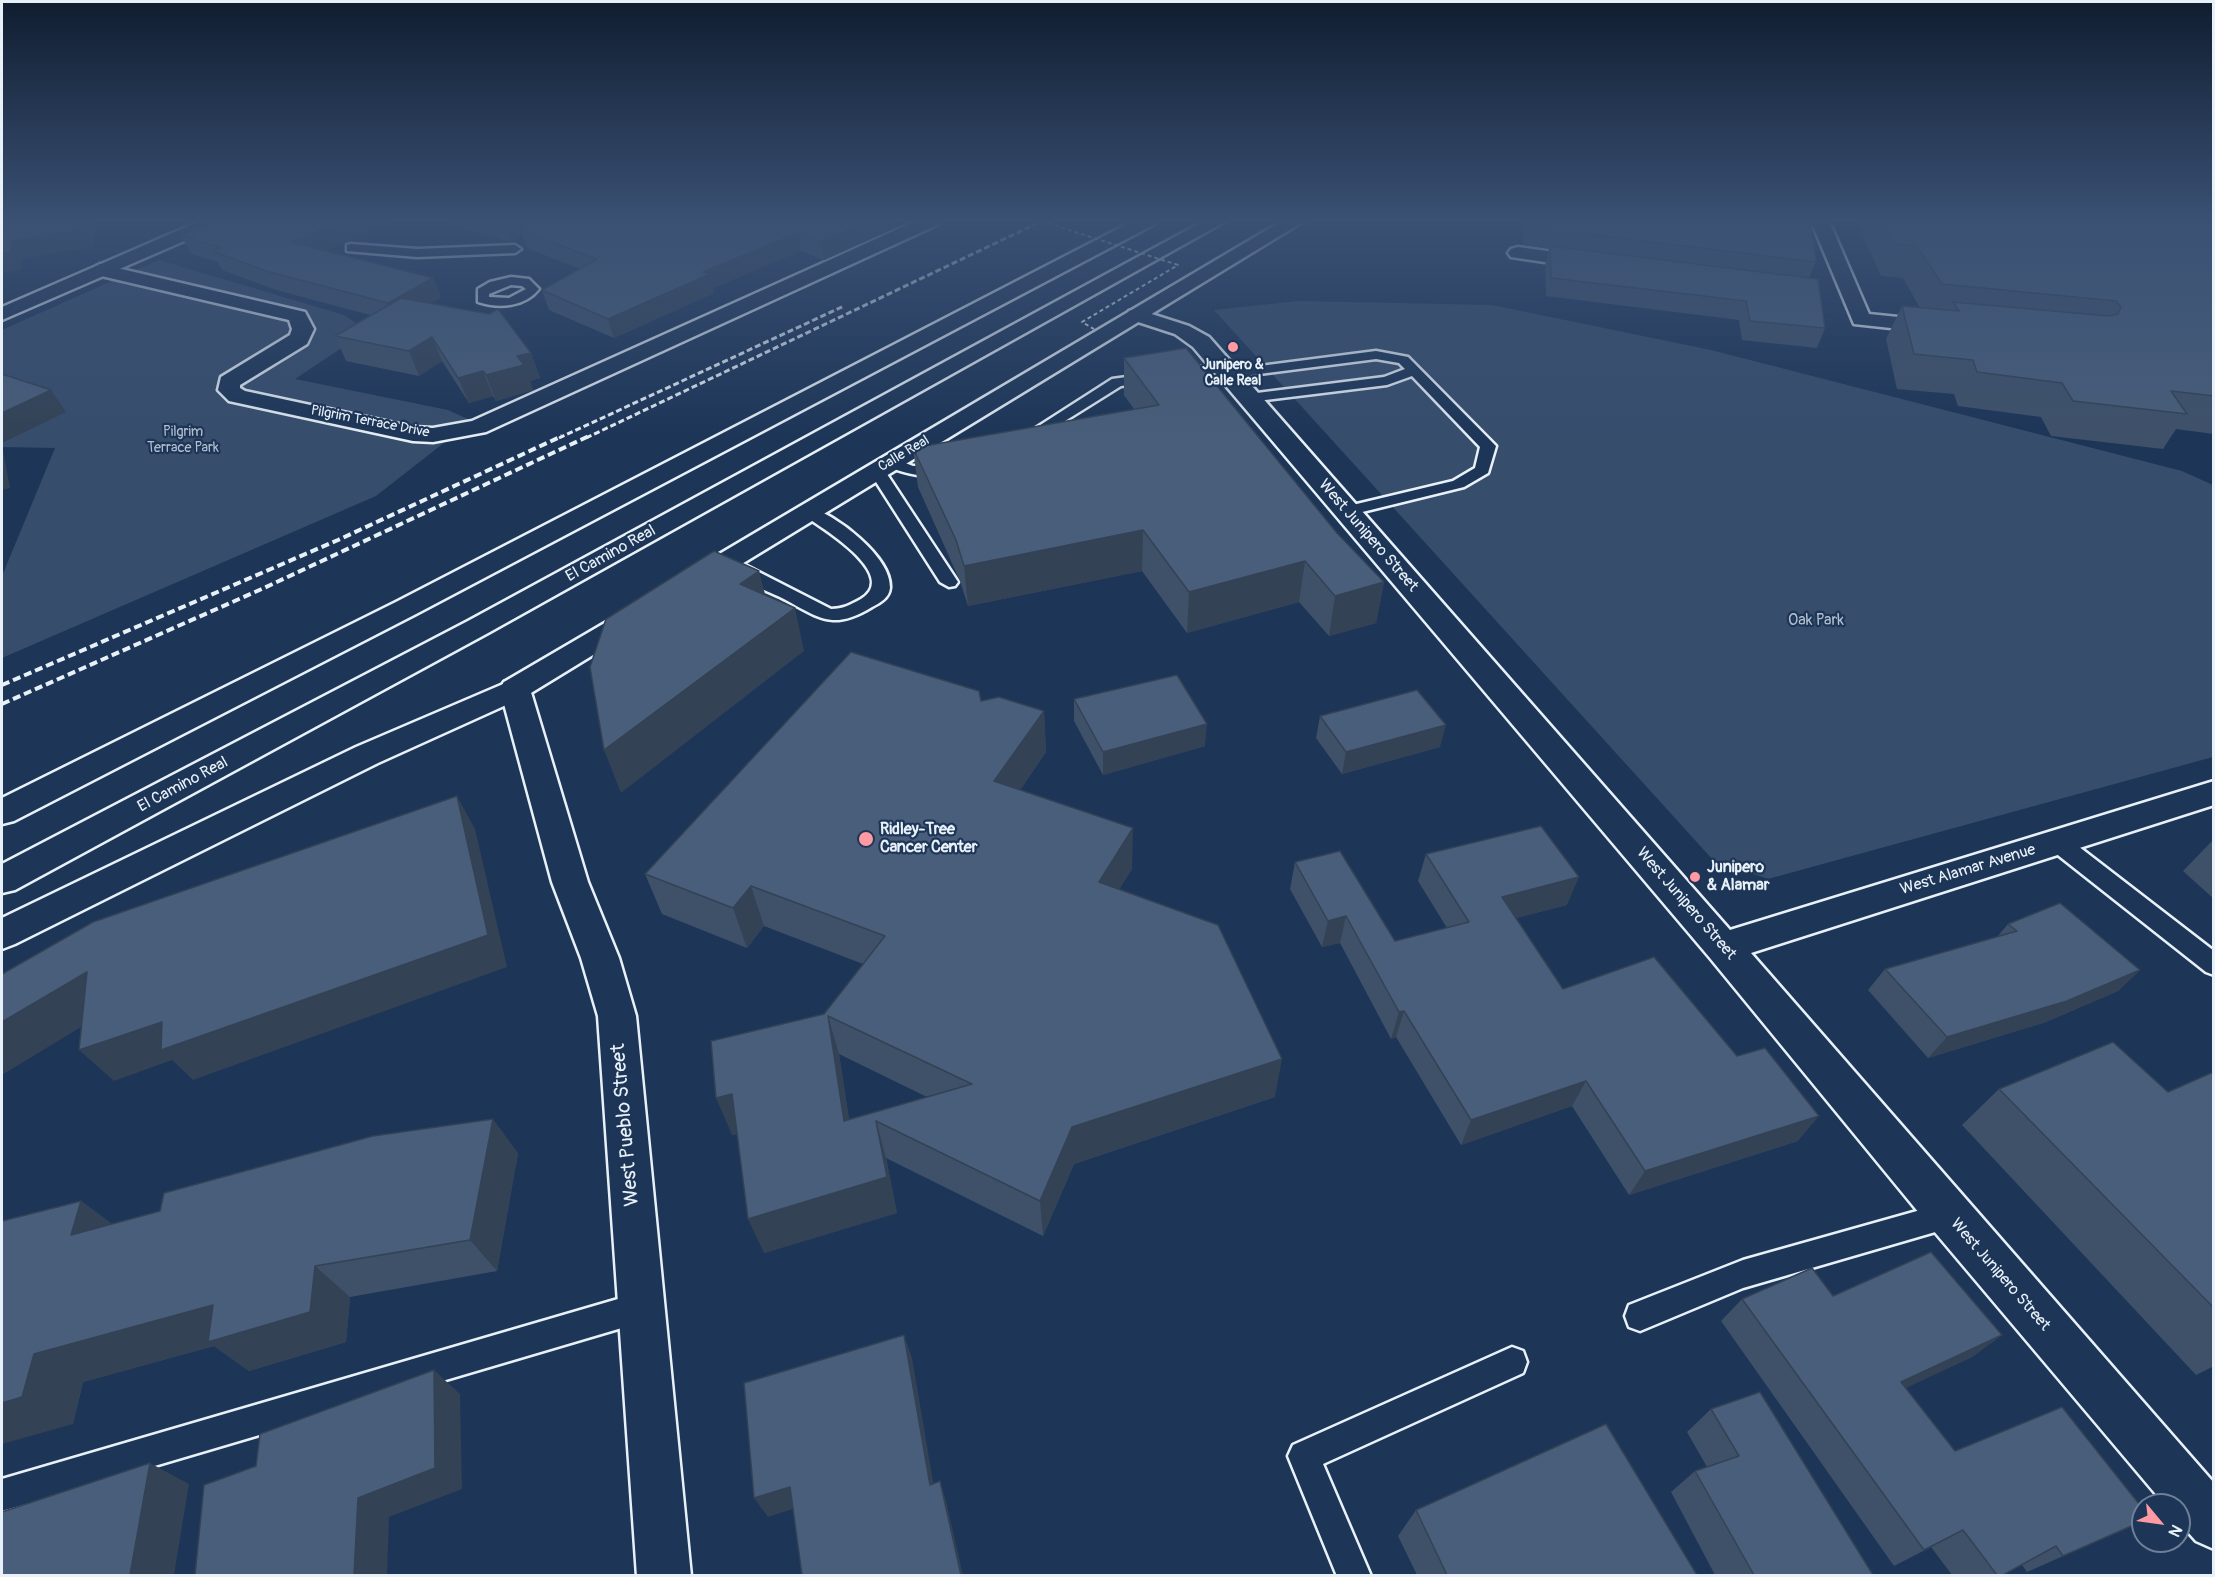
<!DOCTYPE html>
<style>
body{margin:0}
#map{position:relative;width:2215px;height:1577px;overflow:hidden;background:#1d3557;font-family:Pangolin,sans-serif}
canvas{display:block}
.frame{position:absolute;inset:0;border:3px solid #e8f1f8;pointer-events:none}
.north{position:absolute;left:2131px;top:1493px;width:60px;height:60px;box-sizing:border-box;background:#1d3557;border:2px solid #6e8097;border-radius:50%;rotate:119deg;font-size:16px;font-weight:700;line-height:24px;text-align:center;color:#e8f1f8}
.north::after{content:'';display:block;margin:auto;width:21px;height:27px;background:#ff9aa2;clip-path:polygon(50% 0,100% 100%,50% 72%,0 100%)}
</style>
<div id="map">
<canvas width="2215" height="1577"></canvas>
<div class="frame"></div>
<div class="north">N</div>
</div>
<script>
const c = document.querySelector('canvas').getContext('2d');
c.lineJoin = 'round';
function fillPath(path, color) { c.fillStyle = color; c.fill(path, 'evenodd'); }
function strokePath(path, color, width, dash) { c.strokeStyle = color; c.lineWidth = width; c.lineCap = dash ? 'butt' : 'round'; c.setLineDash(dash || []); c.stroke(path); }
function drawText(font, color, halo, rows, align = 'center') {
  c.font = font + ' Pangolin,sans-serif'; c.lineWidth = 4.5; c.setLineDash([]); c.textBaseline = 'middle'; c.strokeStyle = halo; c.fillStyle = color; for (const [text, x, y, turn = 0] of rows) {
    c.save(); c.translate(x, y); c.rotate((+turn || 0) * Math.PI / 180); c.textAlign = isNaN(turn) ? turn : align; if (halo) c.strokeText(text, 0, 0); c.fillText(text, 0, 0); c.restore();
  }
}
fillPath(new Path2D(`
 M 159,260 L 344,315 L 367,331 L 295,379 L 448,410 L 472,421 L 376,496 L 2,658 L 2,576 L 55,448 L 2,447 L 2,330 Z
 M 1298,301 L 1492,305 L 1711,350 L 2182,471 L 2213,485 L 2213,757 L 1768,879 L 1713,860 L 1214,310 Z`), '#374d6c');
const lane = new Path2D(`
 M 351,244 L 417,249 L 515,245 L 521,249 L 515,253 L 417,257 L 347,251 L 347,245 Z
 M 511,277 L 529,279 L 539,289 C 525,307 499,309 478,302 L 478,289 L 490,282 ZM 511,285 L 522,286 L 526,289 L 509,298 L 489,297 L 489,294 Z
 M 1376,351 L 1408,357 L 1493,443 L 1496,446 L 1488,473 L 1464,487 L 1346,516 L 1340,514 L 1338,511 L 1340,508 L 1453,481 L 1475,468 L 1480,447 L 1412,376 L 1387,385 L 1249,402 L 1242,398 L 1249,394 L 1384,377 L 1405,369 L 1399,363 L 1376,359 L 1228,378 L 1223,377 L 1222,372 L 1121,386 L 1033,441 L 1023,441 L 1020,438 L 1112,379 L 1223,364 L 1228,365 L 1229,370 Z
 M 890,457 L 913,466 L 944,465 L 952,470 C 938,484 900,472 884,465 L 882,462 Z
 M 877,466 L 883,468 L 958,582 L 955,586 L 949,587 L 940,582 L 869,471 Z
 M 809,507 C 835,514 892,557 890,588 C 889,598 880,603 872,607 C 831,632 819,617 780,597 C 767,591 736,579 728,568 L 731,564 L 743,564 L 831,609 C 843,609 850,605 861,599 C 901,575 821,527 803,515 L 801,512 Z
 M 2057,834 L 2065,836 L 2214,951 L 2214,975 L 2206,972 L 2049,848 L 2046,842 L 2049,836 Z
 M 1949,1202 L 1959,1205 L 1963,1215 L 1959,1225 L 1949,1228 L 1743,1288 L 1640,1331 L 1629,1327 L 1625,1316 L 1629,1305 L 1743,1260 Z
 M 642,1292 L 652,1297 L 657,1307 L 652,1317 L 642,1322 L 2,1511 L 2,1479 Z
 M 1512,1347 L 1523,1351 L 1527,1362 L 1523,1373 L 1323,1464 L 1371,1576 L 1337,1576 L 1288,1456 L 1293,1445 Z`);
const street = new Path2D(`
 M 916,221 L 940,221 L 937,225 L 486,432 L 433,442 L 413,441 L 229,401 L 218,390 L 221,377 L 290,335 L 292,329 L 289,320 L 93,274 L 90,270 L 100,264 L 305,312 L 314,329 L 307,344 L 240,385 L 240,388 L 245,391 L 413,427 L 433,428 L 472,421 Z
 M 1811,221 L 1829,221 L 1869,314 L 1937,321 L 1944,323 L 1947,327 L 1944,331 L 1937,333 L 1854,324 Z
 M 1518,247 L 1592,257 L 1602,263 L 1592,269 L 1511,257 L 1508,253 L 1511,249 Z
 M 1136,309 L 1189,326 L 1209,337 L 1730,930 L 2214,781 L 2214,805 L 1751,953 L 2214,1483 L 2214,1549 L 2196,1541 L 2179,1522 L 2179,1505 L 2165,1505 L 1933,1230 L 1710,958 L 1193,347 L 1175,334 L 1129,319 L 1126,315 L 1129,311 Z
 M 515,679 L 526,682 L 530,689 L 588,882 L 619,958 L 636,1016 L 691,1576 L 637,1576 L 598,1016 L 581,958 L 552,882 L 500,689 L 504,682 Z`);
const secondary = new Path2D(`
 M 200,221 L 224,221 L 221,225 L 2,320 L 2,307 Z
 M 1282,221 L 1304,221 L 704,587 L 694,589 L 684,587 L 680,581 L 684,575 Z
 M 637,607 L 647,610 L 651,616 L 647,622 L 526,696 L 515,699 L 504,696 L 500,689 L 504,682 L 627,610 Z`);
const highway = new Path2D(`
 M 1133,221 L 1156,221 L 1153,225 L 416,614 L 14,821 L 2,824 L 2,798 L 396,602 Z
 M 1204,221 L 1226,221 L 488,633 L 15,890 L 2,893 L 2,864 L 468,621 Z
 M 515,679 L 526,682 L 530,689 L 526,696 L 378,763 L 15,944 L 2,949 L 2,918 L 356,747 Z`);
strokePath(lane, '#e8f1f8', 5);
strokePath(street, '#e8f1f8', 5);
strokePath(secondary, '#e8f1f8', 5);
strokePath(highway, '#e8f1f8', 5);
fillPath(lane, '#1d3557');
fillPath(street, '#1d3557');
fillPath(secondary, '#1d3557');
fillPath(highway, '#1d3557');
strokePath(new Path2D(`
 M 559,438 L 844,306
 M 586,438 L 1042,221`), '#e8f1f8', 3, [6, 3]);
strokePath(new Path2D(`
 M 2,685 L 338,540 L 562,436
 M 2,704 L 264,588 L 589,436`), '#e8f1f8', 4, [8, 4]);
strokePath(new Path2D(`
 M 1041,221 L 1178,265 L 1082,322 L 1094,329`), '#e8f1f8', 2, [4, 3]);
fillPath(new Path2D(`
 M 218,221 L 396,221 L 324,251 L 433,278 L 441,298 L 430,303 L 531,353 L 540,378 L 530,381 L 533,390 L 496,401 L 493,396 L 469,403 L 442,361 L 419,376 L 346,361 L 335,336 L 370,315 L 276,290 L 222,270 L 218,262 L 191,254 L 181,235 Z
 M 439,221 L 902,221 L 896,224 L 897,227 L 824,260 L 801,251 L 713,288 L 714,293 L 614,338 L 549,310 L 542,290 L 580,269 L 527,248 L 522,233 L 512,242 Z
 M 1525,221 L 1810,221 L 1816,262 L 1809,278 L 1825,328 L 1817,348 L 1742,340 L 1739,320 L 1546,296 L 1545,265 L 1549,249 L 1524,245 L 1523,231 Z
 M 1860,221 L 2214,221 L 2214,434 L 2176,429 L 2163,449 L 2051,436 L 2041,417 L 1958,406 L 1954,394 L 1897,389 L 1886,339 L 1902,306 L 1920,308 L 1903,278 L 1881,276 L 1863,236 Z
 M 1124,358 L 1337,533 L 1384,582 L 1376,623 L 1329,636 L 1299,602 L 1187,633 L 1142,571 L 968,606 L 960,581 L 918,487 L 913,448 L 1134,409 L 1124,395 Z
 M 1074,699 L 1205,746 L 1103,775 L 1074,721 Z
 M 981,701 L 1044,711 L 1046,752 L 1020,790 L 1132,869 L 1119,889 L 1275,1097 L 1074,1164 L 1043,1236 L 886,1158 L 897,1213 L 764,1253 L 737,1134 L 732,1135 L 863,964 L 764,926 L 747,948 L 662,914 L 645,874 ZM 839,1054 L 927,1097 L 849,1119 Z
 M 1320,716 L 1440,747 L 1342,774 L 1316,738 Z
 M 2214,839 L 2214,899 L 2183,871 Z
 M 1426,854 L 1567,905 L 1516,918 L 1563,989 L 1798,1141 L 1629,1195 L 1572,1106 L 1461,1145 L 1396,1037 L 1391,1039 L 1340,943 L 1322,947 L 1290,889 L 1295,862 L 1395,941 L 1447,928 L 1418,881 Z
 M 2008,924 L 2140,970 L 2118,991 L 2046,1022 L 1928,1058 L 1868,990 L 1885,969 L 1997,937 Z
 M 2214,1075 L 2214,1366 L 2196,1375 L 1962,1125 L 1999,1089 L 2168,1092 Z
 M 518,1153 L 497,1271 L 350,1297 L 346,1342 L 249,1371 L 214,1346 L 83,1382 L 73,1424 L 81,1201 L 112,1224 Z
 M 1833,1296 L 2002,1335 L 1972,1357 L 1905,1388 L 1955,1451 L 2143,1521 L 2027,1572 L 2022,1565 L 2003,1575 L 1952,1575 L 1931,1547 L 1894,1566 L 1721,1321 L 1742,1299 Z
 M 1711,1409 L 1873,1575 L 1715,1575 L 1671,1492 L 1695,1471 L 1707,1467 L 1687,1432 Z
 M 1416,1510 L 1697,1575 L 1417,1575 L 1398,1536 Z`), '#3f5169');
fillPath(new Path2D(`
 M 83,221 L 96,221 L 93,247 L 22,259 L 21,270 L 2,273 L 2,253 L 11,241 Z
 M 344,221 L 396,221 L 300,261 L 291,242 Z
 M 509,221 L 535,221 L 520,230 L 522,233 L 512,242 L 505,224 Z
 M 868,221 L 902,221 L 896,224 L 897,227 L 824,260 L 821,241 Z
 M 798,233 L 801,251 L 713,288 L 714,293 L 614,338 L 608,319 L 703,272 Z
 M 433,278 L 441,298 L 396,323 L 388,303 Z
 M 432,337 L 442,361 L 419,376 L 409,351 Z
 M 531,353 L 540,378 L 530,381 L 533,390 L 496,401 L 486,375 L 517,356 Z
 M 483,371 L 493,396 L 469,403 L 458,378 Z
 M 51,390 L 66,412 L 2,443 L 2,413 Z
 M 2,444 L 10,488 L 2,490 Z
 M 1143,530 L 1142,571 L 968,606 L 964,566 Z
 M 1305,561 L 1299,602 L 1187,633 L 1189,592 Z
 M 759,571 L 770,613 L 740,584 Z
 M 1384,582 L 1376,623 L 1329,636 L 1335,596 Z
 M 795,608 L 804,651 L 621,793 L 604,750 Z
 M 1044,711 L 1046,752 L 998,822 L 994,781 Z
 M 1207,724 L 1205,746 L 1103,775 L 1103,752 Z
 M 1446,725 L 1440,747 L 1342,774 L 1346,752 Z
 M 457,796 L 475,829 L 507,967 L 193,1080 L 172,1060 L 114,1081 L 79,1050 Z
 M 1133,828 L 1132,869 L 1099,922 L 1099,882 Z
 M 1579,877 L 1567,905 L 1492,924 L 1502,897 Z
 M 751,886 L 764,926 L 747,948 L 733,908 Z
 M 1346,916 L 1340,943 L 1322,947 L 1328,921 Z
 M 2140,970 L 2118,991 L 2046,1022 L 1928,1058 L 1947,1037 Z
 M 87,972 L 119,1004 L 2,1075 L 2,1022 Z
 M 1404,1011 L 1396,1037 L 1391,1039 L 1399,1012 Z
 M 828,1016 L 839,1054 L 855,1157 L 844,1121 Z
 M 1282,1059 L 1275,1097 L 1074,1164 L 1043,1236 L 1040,1201 L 1072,1127 Z
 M 1586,1081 L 1572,1106 L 1461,1145 L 1471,1120 Z
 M 732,1094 L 748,1131 L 732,1135 L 716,1098 Z
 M 1819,1116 L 1798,1141 L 1629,1195 L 1645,1171 Z
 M 493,1119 L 518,1153 L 497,1271 L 470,1240 Z
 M 876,1121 L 886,1158 L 897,1213 L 764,1253 L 748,1219 Z
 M 81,1201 L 124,1233 L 71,1235 Z
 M 315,1266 L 350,1297 L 346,1342 L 249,1371 L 214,1346 L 83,1382 L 73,1424 L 2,1444 L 2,1403 L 34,1354 Z
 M 904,1335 L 912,1358 L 937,1504 L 930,1485 Z
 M 2002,1335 L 1972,1357 L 1874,1403 L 1901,1382 Z
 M 434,1370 L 460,1394 L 462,1489 L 389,1517 L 387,1575 L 354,1575 L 358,1498 Z
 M 150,1463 L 189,1484 L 174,1575 L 130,1575 Z
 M 940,1481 L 946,1501 L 963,1575 L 961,1575 Z
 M 790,1487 L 802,1506 L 768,1517 L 754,1498 Z`), '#334255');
const building = new Path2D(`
 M 2,221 L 83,221 L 82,229 L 11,241 L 10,252 L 2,253 Z
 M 218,221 L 344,221 L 291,242 L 433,278 L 388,303 L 266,271 L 212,251 L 222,248 L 181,235 Z
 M 495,221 L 509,221 L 505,224 Z
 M 530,221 L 868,221 L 821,241 L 798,233 L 703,272 L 710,274 L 608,319 L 542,290 L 597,259 L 520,230 Z
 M 1528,221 L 1810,221 L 1816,262 L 1528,227 Z
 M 1884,221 L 2214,221 L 2214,396 L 2171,391 L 2187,414 L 2073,401 L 2062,383 L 1977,372 L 1973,360 L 1914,354 L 1902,306 L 1959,311 L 1953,302 L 2108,316 L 2118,314 L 2121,307 L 2116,301 L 1942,284 L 1917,246 L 1895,244 Z
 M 1550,246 L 1818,279 L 1825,328 L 1750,321 L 1746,301 L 1551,278 Z
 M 401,298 L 489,314 L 498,309 L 531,353 L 517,356 L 524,365 L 486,375 L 483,371 L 458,378 L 432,337 L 409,351 L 335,336 Z
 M 1186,348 L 1337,533 L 1384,582 L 1335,596 L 1305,561 L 1189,592 L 1143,530 L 964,566 L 956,540 L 913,448 L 1159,405 L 1124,358 Z
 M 2,374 L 51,390 L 2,413 Z
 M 714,551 L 759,571 L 740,584 L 795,608 L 604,750 L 590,667 L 606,619 Z
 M 851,652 L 979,691 L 981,701 L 999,697 L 1044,711 L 994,781 L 1133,828 L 1099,882 L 1218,925 L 1282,1059 L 1072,1127 L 1040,1201 L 876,1121 L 887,1177 L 748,1219 L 732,1094 L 716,1098 L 711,1041 L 824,1014 L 885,936 L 751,886 L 733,908 L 645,874 ZM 828,1016 L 972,1084 L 844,1121 Z
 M 1177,675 L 1207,724 L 1103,752 L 1074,699 Z
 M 1417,690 L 1446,725 L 1346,752 L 1320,716 Z
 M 457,796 L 488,935 L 161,1050 L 162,1022 L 79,1050 L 87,972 L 2,1022 L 2,974 L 93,922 Z
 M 1541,826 L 1579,877 L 1502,897 L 1563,989 L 1654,957 L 1737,1056 L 1765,1048 L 1819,1116 L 1645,1171 L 1586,1081 L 1471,1120 L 1404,1011 L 1399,1012 L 1346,916 L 1328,921 L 1295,862 L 1340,851 L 1395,941 L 1469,922 L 1426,854 Z
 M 2060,903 L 2140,970 L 2067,1001 L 1947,1037 L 1885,969 L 2017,931 L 2008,924 Z
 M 2113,1042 L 2168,1092 L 2211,1073 L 2214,1075 L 2214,1308 L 1999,1089 Z
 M 493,1119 L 470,1240 L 315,1266 L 310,1312 L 208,1342 L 213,1305 L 34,1354 L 22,1397 L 2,1403 L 2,1221 L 81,1201 L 71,1235 L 160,1211 L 164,1193 L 373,1136 Z
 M 1931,1252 L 2002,1335 L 1901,1382 L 1955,1451 L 2062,1407 L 2143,1509 L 2143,1521 L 2063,1556 L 2056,1546 L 2003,1575 L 1997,1575 L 1963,1530 L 1924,1550 L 1742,1299 L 1812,1268 L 1833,1296 Z
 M 904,1335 L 930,1485 L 940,1481 L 961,1575 L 802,1575 L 790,1487 L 754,1498 L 744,1383 Z
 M 434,1370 L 435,1468 L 358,1498 L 354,1575 L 195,1575 L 204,1485 L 256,1466 L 260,1434 Z
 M 1760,1392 L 1873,1575 L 1754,1575 L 1695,1471 L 1739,1456 L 1711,1409 Z
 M 1606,1424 L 1697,1575 L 1447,1575 L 1416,1510 Z
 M 150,1463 L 130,1575 L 2,1575 L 2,1512 Z`);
fillPath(building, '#495e7a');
strokePath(building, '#334255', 1.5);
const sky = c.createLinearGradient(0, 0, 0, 442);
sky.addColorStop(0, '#101d30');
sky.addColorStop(0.5, '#3a5174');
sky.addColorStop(1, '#3a517400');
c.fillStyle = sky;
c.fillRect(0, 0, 2215, 442);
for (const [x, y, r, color] of [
 [1233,347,6,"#ff9aa2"],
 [866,839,8,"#ff9aa2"],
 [1695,877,6,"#ff9aa2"]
]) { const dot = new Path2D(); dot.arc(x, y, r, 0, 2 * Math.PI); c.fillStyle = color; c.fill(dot); strokePath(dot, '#1d3557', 2); }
drawText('bold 14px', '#e8f1f8', '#1d3557', [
 ["Junipero &",1233,365],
 ["Calle Real",1233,381]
]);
drawText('14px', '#e8f1f8', '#1d3557', [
 ["Pilgrim Terrace Drive",370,422,11],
 ["Calle Real",904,454,-31]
]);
drawText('14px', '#b3c0ce', '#1d3557', [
 ["Pilgrim",183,432],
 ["Terrace Park",183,448]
]);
drawText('16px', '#e8f1f8', '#1d3557', [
 ["West Junipero Street",1368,536,49],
 ["El Camino Real",611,554,-29],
 ["El Camino Real",183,785,-28],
 ["West Alamar Avenue",1968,870,-17],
 ["West Junipero Street",1686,904,49],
 ["West Junipero Street",2000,1275,49]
]);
drawText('16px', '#b3c0ce', '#1d3557', [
 ["Oak Park",1816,621]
]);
drawText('bold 16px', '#e8f1f8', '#1d3557', [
 ["Ridley-Tree",880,830],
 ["Cancer Center",880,848],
 ["Junipero",1707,868],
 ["& Alamar",1707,886]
], 'left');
drawText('20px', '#e8f1f8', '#1d3557', [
 ["West Pueblo Street",626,1125,-95]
]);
</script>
